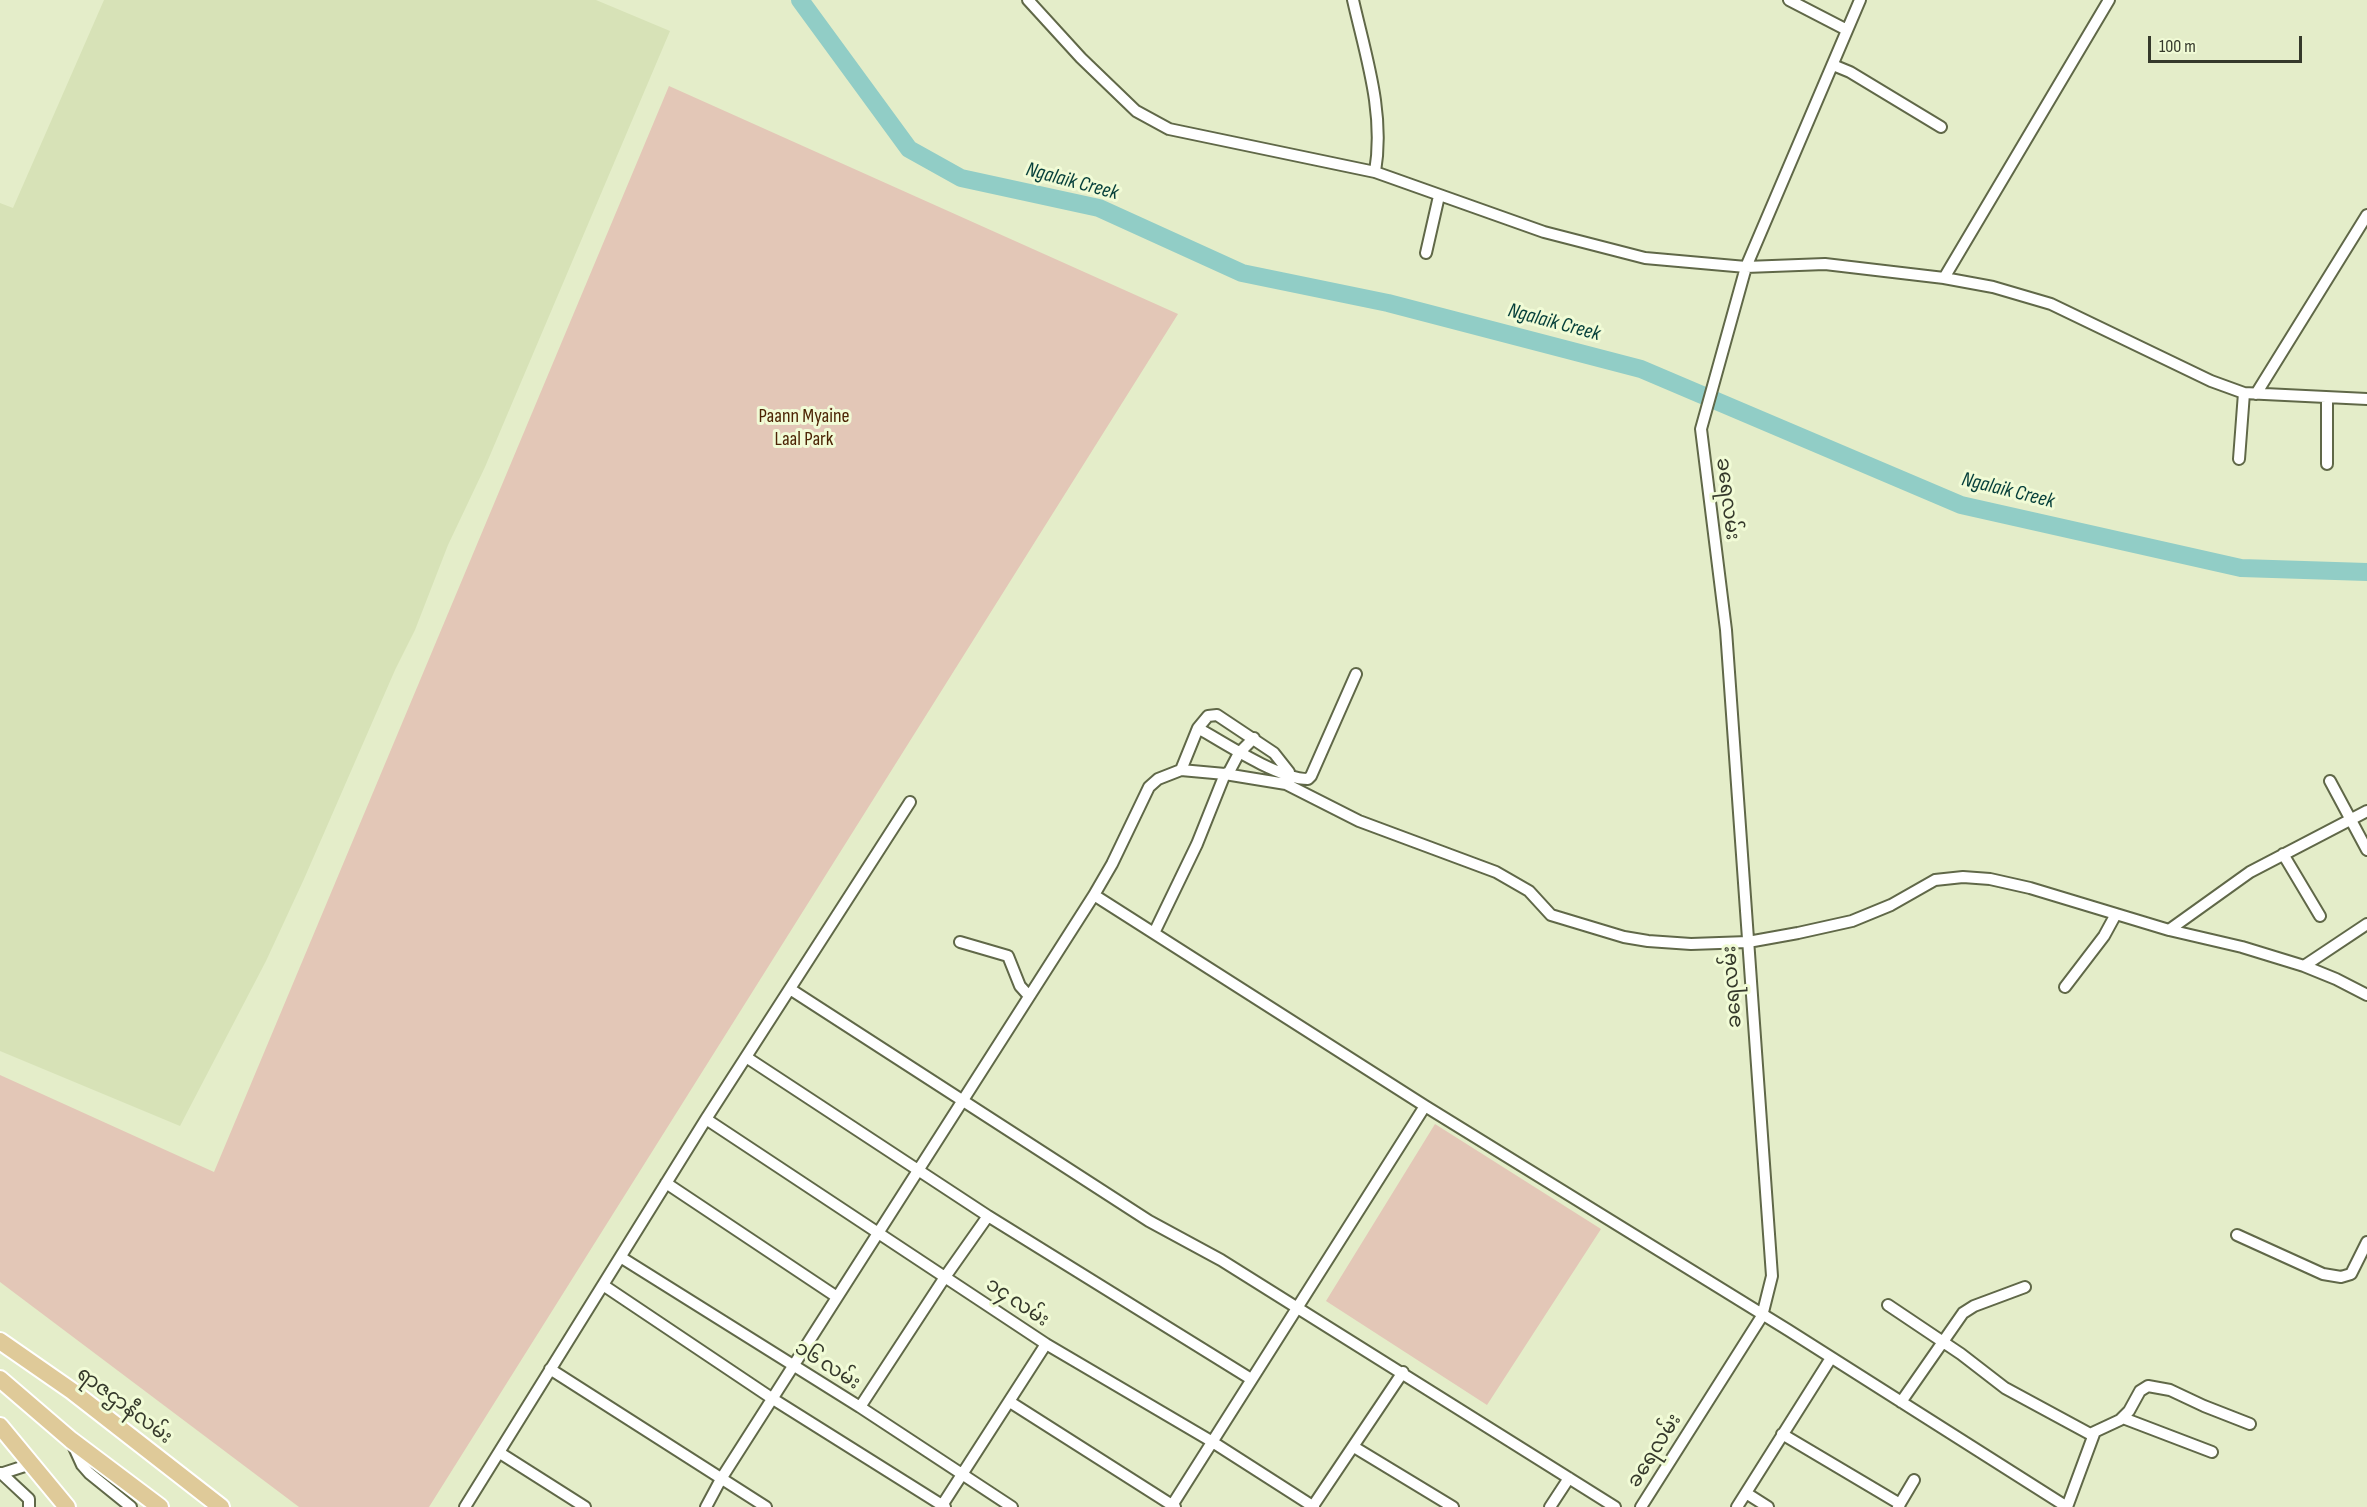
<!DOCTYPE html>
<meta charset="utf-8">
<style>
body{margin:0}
#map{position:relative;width:2367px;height:1507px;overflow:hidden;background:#e4edc9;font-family:"Sofia Sans Condensed",sans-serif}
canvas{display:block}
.scale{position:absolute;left:2148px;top:36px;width:154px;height:27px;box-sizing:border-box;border:3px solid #35392b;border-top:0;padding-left:8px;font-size:18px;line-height:21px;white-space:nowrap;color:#35392b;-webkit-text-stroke:4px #f1fbd6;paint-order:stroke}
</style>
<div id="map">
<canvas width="2367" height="1507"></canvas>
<div class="scale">100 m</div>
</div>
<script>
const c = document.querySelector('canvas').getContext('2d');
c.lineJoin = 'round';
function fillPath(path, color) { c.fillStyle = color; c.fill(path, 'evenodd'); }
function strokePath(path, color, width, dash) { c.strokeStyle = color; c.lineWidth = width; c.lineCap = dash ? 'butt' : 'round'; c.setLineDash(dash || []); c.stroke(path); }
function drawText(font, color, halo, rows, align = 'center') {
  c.font = font + ' "Sofia Sans Condensed","Noto Sans Myanmar",sans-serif'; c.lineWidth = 6; c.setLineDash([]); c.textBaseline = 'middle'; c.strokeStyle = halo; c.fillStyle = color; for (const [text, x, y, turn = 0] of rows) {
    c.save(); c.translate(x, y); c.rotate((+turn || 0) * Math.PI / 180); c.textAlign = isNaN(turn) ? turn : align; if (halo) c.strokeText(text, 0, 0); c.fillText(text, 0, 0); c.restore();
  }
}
fillPath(new Path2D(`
 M 104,0 L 596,0 L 670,31 L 485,467 L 448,545 L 415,630 L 395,670 L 304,879 L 266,961 L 180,1126 L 0,1051 L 0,203 L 13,208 Z`), '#d7e2b7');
fillPath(new Path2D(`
 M 669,86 L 1178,314 L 429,1507 L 299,1507 L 0,1282 L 0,1075 L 214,1172 Z
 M 1435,1124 L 1601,1229 L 1487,1405 L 1326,1301 Z`), '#e3c7b7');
strokePath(new Path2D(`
 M 800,0 L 909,149 L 961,178 L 1099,208 L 1242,273 L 1388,303 L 1641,369 L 1961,505 L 2241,568 L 2367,572`), '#91cdc6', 18);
const street = new Path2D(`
 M 1028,0 L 1081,58 L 1136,111 L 1169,129 L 1375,172 L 1544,232 L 1645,258 L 1746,267 L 1825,264 L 1944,278 L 1993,287 L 2051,304 L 2211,381 L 2244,393 L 2367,399
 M 1353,0 C 1366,57 1385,113 1375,172
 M 1789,0 L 1847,30
 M 1833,65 L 1850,72 L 1941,127
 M 1426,253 L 1439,196
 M 1944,278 L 2109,0
 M 2256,394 L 2367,215
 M 2327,398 L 2327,464
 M 2239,459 L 2244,393
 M 1198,728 C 1224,743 1279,779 1308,779 L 1311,776 L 1356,674
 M 1181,770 L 1198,728 L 1208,716 L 1217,715 L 1274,753 L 1289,772 L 1289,779
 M 2330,781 L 2367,850
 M 2283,854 L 2320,916
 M 1094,895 L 1425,1106 L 1788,1330 L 2067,1507
 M 2169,930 L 2250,872 L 2367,811
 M 1154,933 L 1197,844 L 1225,774 L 1229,772 L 1239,753 L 1254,738
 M 960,942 L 1008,956 L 1020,986 L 1029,996
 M 2304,966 L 2367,924
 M 2065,987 L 2104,936 L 2116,914
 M 790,989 L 1149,1221 L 1221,1260 L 1615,1507
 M 746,1057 L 988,1216 L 1251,1379
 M 706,1119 L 1046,1344 L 1211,1441 L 1314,1507
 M 666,1183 L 837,1297
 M 2237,1235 L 2323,1274 L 2341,1277 L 2351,1274 L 2367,1242
 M 622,1258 L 860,1407 L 1012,1507
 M 603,1285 L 773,1399 L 945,1507
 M 1888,1305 L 1961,1354 L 2005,1388 L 2090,1434 L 2120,1420 L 2129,1411 L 2140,1391 L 2148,1386 L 2170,1390 L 2204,1406 L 2250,1424
 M 550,1369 L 766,1507
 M 1010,1402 L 1175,1507
 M 1901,1402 L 1963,1313 L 1974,1306 L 2025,1287
 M 860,1407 L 945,1277 L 988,1216
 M 2123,1418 L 2212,1452
 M 1782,1434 L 1900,1504
 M 72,1443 L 82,1465 L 89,1473 L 131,1507
 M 1354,1447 L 1453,1507
 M 500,1453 L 585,1507
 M 1,1473 L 29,1499 L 29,1507
 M 0,1474 L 31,1464
 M 1746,1493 L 1768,1507
 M 1313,1506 L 1403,1372
 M 465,1507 L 706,1119 L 910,802
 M 706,1507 L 721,1479 L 1094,895 L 1112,864 L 1149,787 L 1158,779 L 1181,770 L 1225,774 L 1286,784 L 1359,821 L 1496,872 L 1529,891 L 1551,915 L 1624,937 L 1648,941 L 1691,944 L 1748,942 L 1798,933 L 1852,921 L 1891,905 L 1935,880 L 1963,877 L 1990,879 L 2030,888 L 2169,930 L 2242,947 L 2304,966 L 2336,979 L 2367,995
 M 941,1507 L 1046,1344
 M 1171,1507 L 1425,1106
 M 1550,1507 L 1569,1478
 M 1641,1507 L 1762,1316 L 1772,1276 L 1726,630 L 1701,429 L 1746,267 L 1860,0
 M 1737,1507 L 1831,1358
 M 1898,1507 L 1914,1480
 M 2067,1507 L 2094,1434`);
const primary = new Path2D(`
 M 0,1341 L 72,1391 L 221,1507
 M 0,1379 L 71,1440 L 160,1507
 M 0,1426 L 67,1507`);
strokePath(street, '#606848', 14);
strokePath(primary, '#fff', 20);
strokePath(street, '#fff', 10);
strokePath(primary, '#dfca99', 16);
drawText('20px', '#4d2405', '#f1fbd6', [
 ["Paann Myaine",804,417],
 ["Laal Park",804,440]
]);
drawText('20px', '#35392b', '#f1fbd6', [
 ["ခရေလမ်း",1727,499,83],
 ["ခရေလမ်း",1733,987,-94],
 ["၁၄ လမ်း",1017,1303,34],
 ["၁၆ လမ်း",827,1366,32],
 ["ရာဇဌာနီလမ်း",124,1406,37],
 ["ခရေလမ်း",1655,1451,-58]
]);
drawText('italic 21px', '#053f3a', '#f1fbd6', [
 ["Ngalaik Creek",1072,182,15],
 ["Ngalaik Creek",1554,323,15],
 ["Ngalaik Creek",2008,491,14]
]);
</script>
